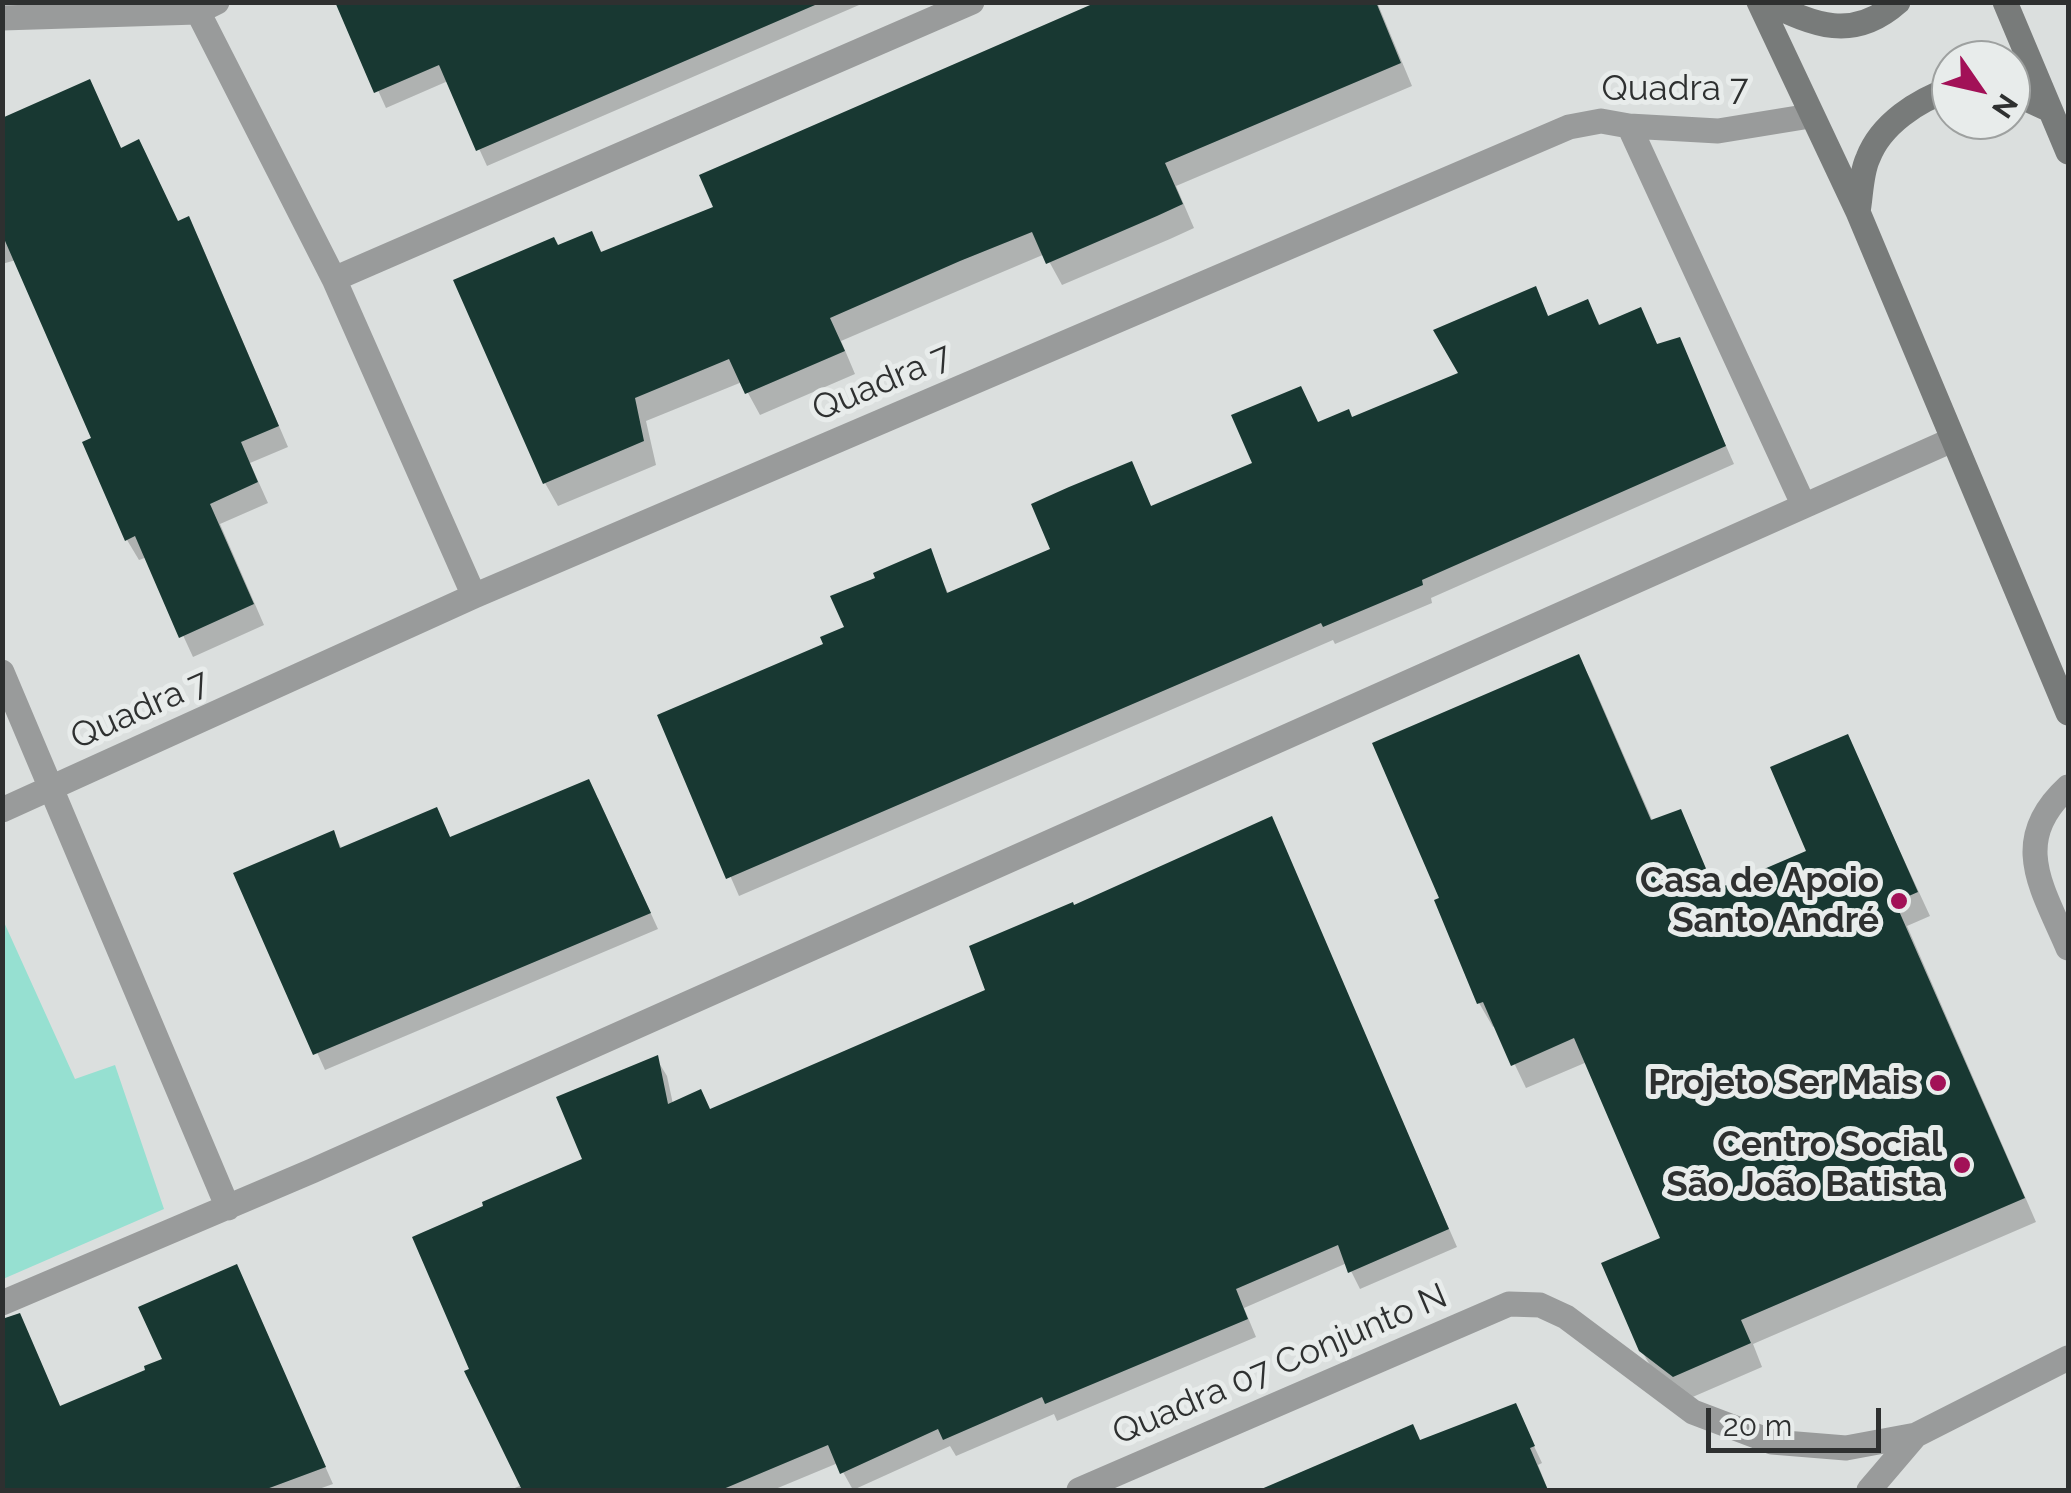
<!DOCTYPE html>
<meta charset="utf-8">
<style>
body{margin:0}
#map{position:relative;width:2071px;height:1493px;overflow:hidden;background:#dbdfde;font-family:Raleway,sans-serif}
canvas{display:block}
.frame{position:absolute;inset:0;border:5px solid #2e3030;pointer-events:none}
.north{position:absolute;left:1931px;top:40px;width:100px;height:100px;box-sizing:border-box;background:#e8eceb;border:2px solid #9ea1a0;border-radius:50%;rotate:124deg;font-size:28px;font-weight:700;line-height:40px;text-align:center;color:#2e3030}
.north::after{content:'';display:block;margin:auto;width:35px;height:45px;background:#a21157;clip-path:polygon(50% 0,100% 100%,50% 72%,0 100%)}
.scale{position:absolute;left:1706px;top:1408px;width:175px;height:45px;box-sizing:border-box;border:5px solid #2e3030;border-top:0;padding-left:12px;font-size:30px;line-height:35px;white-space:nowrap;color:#2e3030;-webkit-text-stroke:8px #e8eceb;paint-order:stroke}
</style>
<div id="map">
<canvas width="2071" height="1493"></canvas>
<div class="frame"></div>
<div class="north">N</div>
<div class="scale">20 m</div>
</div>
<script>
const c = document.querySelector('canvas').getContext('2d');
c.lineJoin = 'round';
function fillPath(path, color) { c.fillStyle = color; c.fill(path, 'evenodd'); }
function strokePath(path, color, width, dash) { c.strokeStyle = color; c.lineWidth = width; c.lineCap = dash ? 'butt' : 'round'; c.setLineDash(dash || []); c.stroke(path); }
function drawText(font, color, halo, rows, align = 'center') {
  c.font = font + ' Raleway,sans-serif'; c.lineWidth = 10; c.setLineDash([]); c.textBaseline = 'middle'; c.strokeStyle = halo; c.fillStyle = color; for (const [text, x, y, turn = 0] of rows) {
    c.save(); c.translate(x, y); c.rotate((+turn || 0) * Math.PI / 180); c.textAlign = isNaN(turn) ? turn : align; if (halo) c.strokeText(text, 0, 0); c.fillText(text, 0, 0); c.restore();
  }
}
fillPath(new Path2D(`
 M 3,920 L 75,1079 L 115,1065 L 164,1209 L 3,1279 Z`), '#96e0d1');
fillPath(new Path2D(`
 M 338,2 L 866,2 L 487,166 L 448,81 L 386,108 Z
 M 1103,2 L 1377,2 L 1412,86 L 1176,186 L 1194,228 L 1170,239 L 1062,285 L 1045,254 L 974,284 L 841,341 L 855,374 L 760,415 L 742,382 L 646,421 L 656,465 L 558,506 L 545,483 L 558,248 L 591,234 L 603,254 L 717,208 Z
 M 89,82 L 122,150 L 178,223 L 188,219 L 199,239 L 288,447 L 250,463 L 268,503 L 220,524 L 264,625 L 193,657 L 147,557 L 139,560 L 127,540 L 94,439 L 16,260 L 2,264 L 2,120 Z
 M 1535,289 L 1549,318 L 1587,302 L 1601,327 L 1640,311 L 1658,346 L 1679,340 L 1734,464 L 1431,598 L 1432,603 L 1335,644 L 1333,640 L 739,896 L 660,716 L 826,646 L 847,628 L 878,580 L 929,552 L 949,595 L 1053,550 L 1131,464 L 1152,508 L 1255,465 L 1319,424 L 1352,420 L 1462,374 Z
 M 1578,657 L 1591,680 L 1653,822 L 1679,812 L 1717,892 L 1810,852 L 1847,737 L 1930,916 L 1907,926 L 2036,1222 L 1753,1344 L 1762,1367 L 1688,1399 L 1656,1375 L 1641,1350 L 1664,1239 L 1587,1062 L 1526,1088 L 1496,1025 L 1493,1027 L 1479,1003 L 1442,899 Z
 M 598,798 L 658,929 L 325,1070 L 236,874 L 333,833 L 342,849 L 436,810 L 451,839 Z
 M 1271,820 L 1457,1247 L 1360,1289 L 1347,1263 L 1244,1308 L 1256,1337 L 1057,1421 L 1054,1414 L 956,1456 L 950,1446 L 853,1490 L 838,1463 L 773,1490 L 510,1490 L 522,1485 L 472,1370 L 586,1160 L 656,1058 L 667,1076 L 673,1104 L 710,1111 L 988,991 L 1074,908 Z
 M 236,1267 L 333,1484 L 316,1490 L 2,1490 L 2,1363 L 34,1350 L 61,1408 L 149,1372 L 165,1360 Z
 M 1515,1406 L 1542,1463 L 1538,1465 L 1548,1490 L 1325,1490 L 1316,1468 L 1421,1443 Z`), '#0003');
fillPath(new Path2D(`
 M 335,2 L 822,2 L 476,151 L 439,65 L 374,93 Z
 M 1097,2 L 1376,2 L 1401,63 L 1165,163 L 1183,204 L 1157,216 L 1046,264 L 1032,232 L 960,261 L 830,318 L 845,351 L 745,394 L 729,359 L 635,398 L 644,441 L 543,484 L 453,280 L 554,237 L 558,245 L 592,231 L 601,252 L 713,207 L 699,175 Z
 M 90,79 L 121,148 L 139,139 L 178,221 L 189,216 L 279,426 L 241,442 L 258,482 L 210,504 L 254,604 L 179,638 L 135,536 L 125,541 L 82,442 L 91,438 L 2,234 L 2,118 Z
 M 1536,286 L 1548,316 L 1588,299 L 1599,325 L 1641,307 L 1657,344 L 1680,337 L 1726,446 L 1422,580 L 1423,585 L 1323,627 L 1321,623 L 726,879 L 657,715 L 823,644 L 820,637 L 844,627 L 830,596 L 875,578 L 873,573 L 931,548 L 947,593 L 1050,549 L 1031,504 L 1069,487 L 1132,461 L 1151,506 L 1252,463 L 1231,415 L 1301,386 L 1318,422 L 1349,409 L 1352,417 L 1458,373 L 1433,330 Z
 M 1579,654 L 1651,820 L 1681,809 L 1715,890 L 1806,851 L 1770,767 L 1848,734 L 1918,892 L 1895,902 L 2025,1198 L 1741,1320 L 1751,1343 L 1673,1377 L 1639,1351 L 1601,1263 L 1660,1238 L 1574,1038 L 1511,1066 L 1483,1002 L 1477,1004 L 1434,900 L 1439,898 L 1372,743 Z
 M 589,779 L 651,913 L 313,1055 L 233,873 L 334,830 L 340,848 L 437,807 L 450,837 Z
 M 1272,816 L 1449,1229 L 1348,1273 L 1338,1245 L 1236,1289 L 1248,1319 L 1045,1404 L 1042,1397 L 943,1440 L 938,1429 L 840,1474 L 828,1445 L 721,1490 L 522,1490 L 464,1371 L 469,1369 L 412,1237 L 483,1206 L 482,1202 L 582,1159 L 556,1097 L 658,1055 L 668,1104 L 701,1089 L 710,1109 L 985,990 L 969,946 L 1073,902 L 1074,905 Z
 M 237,1264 L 326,1467 L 264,1490 L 2,1490 L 2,1319 L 20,1313 L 60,1406 L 145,1370 L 144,1366 L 162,1359 L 138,1307 Z
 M 1516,1403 L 1535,1446 L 1530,1448 L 1548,1490 L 1259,1490 L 1413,1424 L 1420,1440 Z`), '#183832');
strokePath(new Path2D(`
 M 193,2 L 334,279 L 474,596
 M 2,18 L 197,12 L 217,2
 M 1629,126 L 1804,506
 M 334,279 L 972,2
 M 2,672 L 228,1208
 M 2068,787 C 2009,841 2042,887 2068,948
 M 2,810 L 474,596 L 1569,127 L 1601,121 L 1629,126 L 1718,131 L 1810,116
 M 2,1303 L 312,1171 L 1952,440
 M 1079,1490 L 1509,1304 L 1540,1305 L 1566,1317 L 1693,1412 L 1772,1442 L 1846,1448 L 1916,1435 L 2068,1358
 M 1869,1490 L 1916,1435`), '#999b9b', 25);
strokePath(new Path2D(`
 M 1759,2 L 1858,212 L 2068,713
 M 1767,2 C 1814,25 1853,42 1898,2
 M 2005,2 L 2068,152
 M 2011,92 L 2050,110
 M 1858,212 C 1861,195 1861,173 1868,158 C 1881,124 1918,100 1951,89`), '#787b7a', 25);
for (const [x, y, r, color] of [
 [1899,901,10,"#a21157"],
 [1938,1083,10,"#a21157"],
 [1962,1165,10,"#a21157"]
]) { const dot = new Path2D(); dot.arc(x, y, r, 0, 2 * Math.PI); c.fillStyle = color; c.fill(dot); strokePath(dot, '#e8eceb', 4); }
drawText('35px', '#2e3030', '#e8eceb', [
 ["Quadra 7",1675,89],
 ["Quadra 7",882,383,-23],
 ["Quadra 7",140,710,-24],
 ["Quadra 07 Conjunto N",1280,1365,-23]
]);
drawText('bold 35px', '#2e3030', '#e8eceb', [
 ["Casa de Apoio",1879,881],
 ["Santo André",1879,921],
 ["Projeto Ser Mais",1918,1083],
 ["Centro Social",1942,1145],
 ["São João Batista",1942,1185]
], 'right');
</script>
